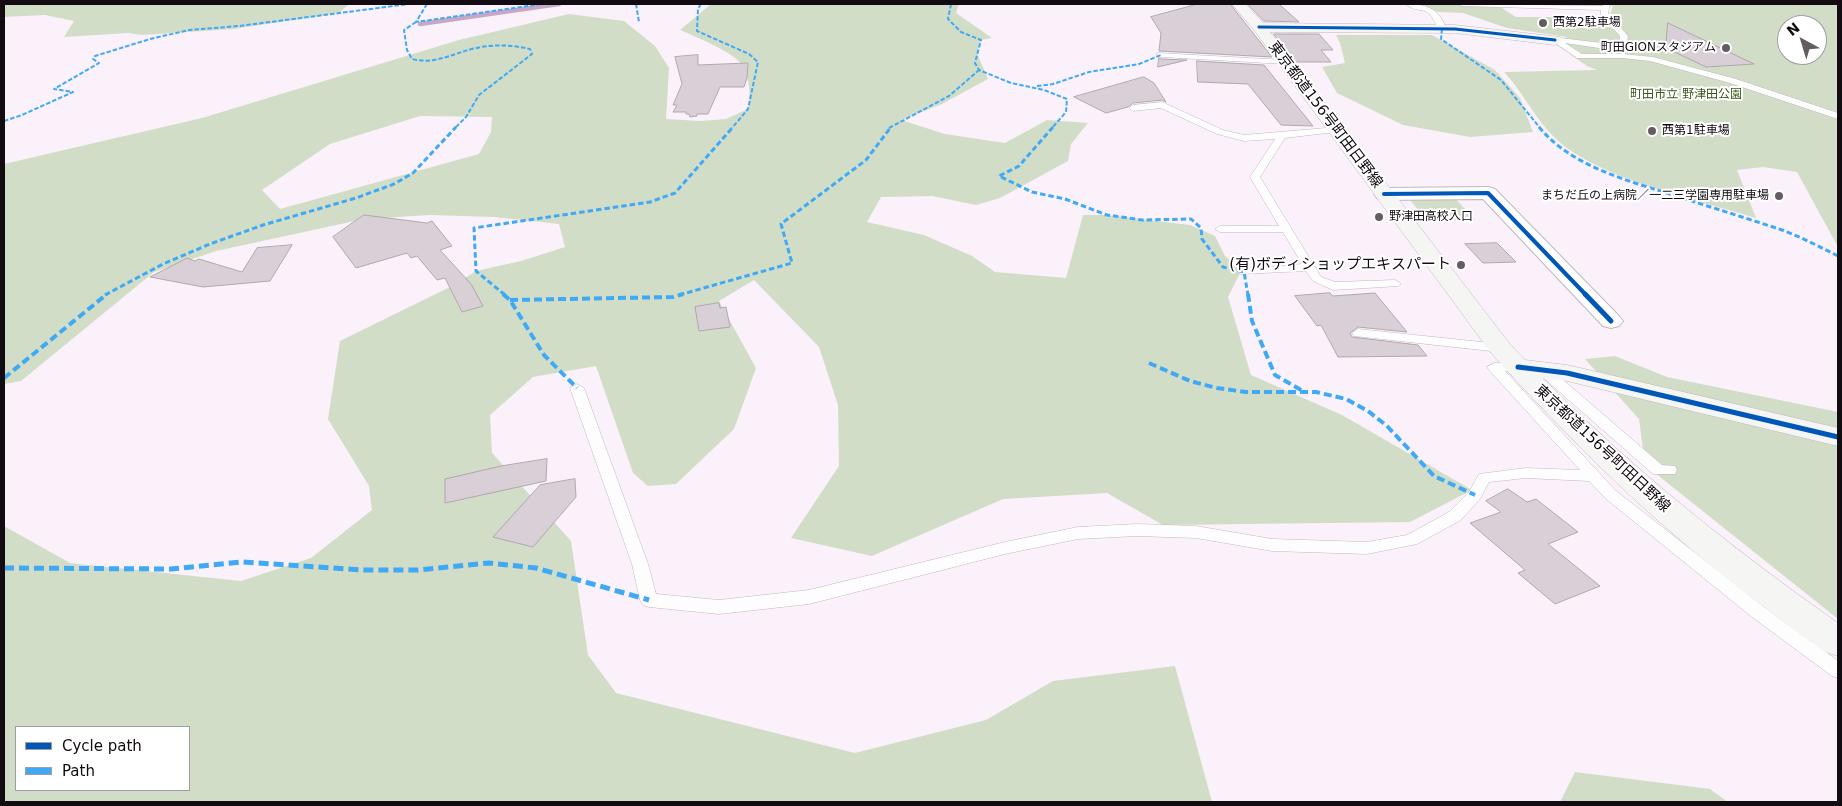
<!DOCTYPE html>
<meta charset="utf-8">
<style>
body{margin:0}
#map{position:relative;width:1842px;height:806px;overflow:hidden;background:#fbf1fa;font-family:"DejaVu Sans",sans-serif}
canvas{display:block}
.frame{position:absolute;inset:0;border:5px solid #120b12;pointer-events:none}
.legend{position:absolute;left:15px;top:726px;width:175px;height:65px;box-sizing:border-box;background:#fff;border:1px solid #a09da0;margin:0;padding:6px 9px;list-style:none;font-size:15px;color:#120b12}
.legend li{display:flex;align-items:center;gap:10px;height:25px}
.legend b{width:25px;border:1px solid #a09da0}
.north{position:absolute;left:1777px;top:15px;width:50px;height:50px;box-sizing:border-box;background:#fff;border:1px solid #a09da0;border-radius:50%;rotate:321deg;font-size:14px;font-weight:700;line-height:20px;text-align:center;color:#120b12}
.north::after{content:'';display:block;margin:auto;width:18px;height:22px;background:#645c63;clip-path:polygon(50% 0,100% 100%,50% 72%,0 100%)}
</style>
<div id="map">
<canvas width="1842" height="806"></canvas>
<div class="frame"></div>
<ul class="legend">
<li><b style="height:6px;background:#0057b8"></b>Cycle path</li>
<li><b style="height:6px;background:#3fa9f5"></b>Path</li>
</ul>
<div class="north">N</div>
</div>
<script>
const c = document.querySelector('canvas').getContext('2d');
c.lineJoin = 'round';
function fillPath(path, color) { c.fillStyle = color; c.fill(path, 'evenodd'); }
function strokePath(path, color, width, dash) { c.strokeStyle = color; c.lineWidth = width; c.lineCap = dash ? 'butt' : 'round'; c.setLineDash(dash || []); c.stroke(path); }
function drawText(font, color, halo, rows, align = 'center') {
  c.font = font + ' "DejaVu Sans","Noto Sans JP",sans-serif'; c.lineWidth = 4; c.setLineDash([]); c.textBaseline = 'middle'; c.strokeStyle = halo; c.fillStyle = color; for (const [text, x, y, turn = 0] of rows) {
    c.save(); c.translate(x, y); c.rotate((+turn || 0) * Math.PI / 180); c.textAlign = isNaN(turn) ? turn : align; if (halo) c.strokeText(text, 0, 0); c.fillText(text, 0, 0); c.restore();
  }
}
fillPath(new Path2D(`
 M 4,4 L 349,4 L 339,13 L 234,29 L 142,35 L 128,33 L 64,37 L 74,21 L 45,15 L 4,17 Z
 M 711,4 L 959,4 L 956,13 L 992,38 L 981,40 L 977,53 L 988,79 L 942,104 L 901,120 L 945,134 L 1005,143 L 1047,120 L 1088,123 L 1071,144 L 1068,161 L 1000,198 L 976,205 L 932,196 L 881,197 L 867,222 L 924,235 L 972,256 L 995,272 L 1066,278 L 1083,215 L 1107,215 L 1190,225 L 1215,236 L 1225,256 L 1242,269 L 1228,297 L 1251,375 L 1342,415 L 1472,490 L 1410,522 L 1163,525 L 1107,493 L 1003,499 L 872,556 L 791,538 L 839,466 L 838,405 L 819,347 L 754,280 L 719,301 L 756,368 L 734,429 L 676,484 L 648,486 L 633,473 L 596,366 L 533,377 L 490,415 L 492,453 L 571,541 L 588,655 L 616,693 L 855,753 L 986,720 L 1053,681 L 1175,666 L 1212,802 L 4,802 L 4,526 L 70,563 L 241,581 L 311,558 L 372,510 L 369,486 L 328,419 L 340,341 L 454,285 L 476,271 L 521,261 L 565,247 L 559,224 L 494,217 L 430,215 L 364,219 L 216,251 L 154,272 L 21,381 L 4,384 L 4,164 L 202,118 L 459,40 L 569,14 L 624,21 L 655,46 L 669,68 L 666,119 L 700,121 L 726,119 L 748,109 C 751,93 750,79 741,64 C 735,53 692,35 680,30 ZM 420,116 L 492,117 L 491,132 L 479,154 L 280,209 L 262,190 L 330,144 ZM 16,727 L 189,727 L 189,790 L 16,790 Z
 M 1400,4 L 1838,4 L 1838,247 L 1797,172 L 1763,167 L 1737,170 L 1756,218 C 1701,201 1596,178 1555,138 C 1535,119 1523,92 1504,72 L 1597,70 L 1587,66 L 1554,43 L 1567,37 L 1507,28 L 1463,13 L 1438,12 L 1417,5 L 1420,4 ZM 1457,4 L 1613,6 L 1610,14 L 1616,22 L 1584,17 L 1516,17 L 1497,5 ZM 1787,25 L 1817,25 L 1817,55 L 1787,55 Z
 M 1336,35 L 1432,35 L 1495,70 L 1520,98 L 1533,132 L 1470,137 L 1403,125 L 1337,93 L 1322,67 L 1345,63 L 1340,43 Z
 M 1454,197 L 1475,220 L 1426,220 L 1411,201 L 1406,199 Z
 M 1615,356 L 1667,377 L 1838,412 L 1838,619 L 1645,465 L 1639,419 L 1585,359 Z
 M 1575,772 L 1710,789 L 1728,802 L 1560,802 Z`), '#d2ddc7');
strokePath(new Path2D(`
 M 420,24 L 559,4`), '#c6a8c5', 4.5);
const building = new Path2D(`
 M 1198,4 L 1230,4 L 1272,57 L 1159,51 L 1161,33 L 1151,17 Z
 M 1248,4 L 1279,4 L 1299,22 L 1264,21 Z
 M 1668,23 L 1754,64 L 1706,67 L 1666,48 Z
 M 1274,34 L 1319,34 L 1333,50 L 1321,50 L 1331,62 L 1295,62 Z
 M 698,55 L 698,65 L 748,63 L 747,78 L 744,87 L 720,87 L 708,114 L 697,114 L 697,116 L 690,117 L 689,114 L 686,114 L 686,112 L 673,112 L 677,105 L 673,105 L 682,84 L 675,57 Z
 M 1159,58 L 1161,59 L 1187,60 L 1158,67 Z
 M 1197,61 L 1264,65 L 1313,126 L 1281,125 L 1248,84 L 1198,82 Z
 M 1144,77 L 1154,83 L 1166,102 L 1162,100 L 1133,103 L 1128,107 L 1106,113 L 1074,97 Z
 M 364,215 L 427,223 L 432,221 L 452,246 L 440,250 L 471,284 L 483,306 L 462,312 L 445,278 L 437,280 L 417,256 L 411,258 L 407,253 L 356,268 L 333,237 Z
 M 1497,243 L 1516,262 L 1483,263 L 1465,244 Z
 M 292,245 L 270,281 L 203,287 L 150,277 L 187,258 L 195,261 L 199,259 L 242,272 L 257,248 Z
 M 1330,293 L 1333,296 L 1375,293 L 1407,332 L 1358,327 L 1350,333 L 1352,337 L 1418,345 L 1427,356 L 1338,357 L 1321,325 L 1317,326 L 1295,296 Z
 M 719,303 L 720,308 L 726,307 L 730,327 L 699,331 L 695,307 Z
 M 547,459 L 546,481 L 445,503 L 445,479 L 501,466 Z
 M 575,479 L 576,497 L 533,547 L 493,537 L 540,485 Z
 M 1508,489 L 1527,502 L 1536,499 L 1578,532 L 1548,544 L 1600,586 L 1555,604 L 1518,573 L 1525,570 L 1470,523 L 1501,512 L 1486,501 Z`);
fillPath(building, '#d8cfd7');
strokePath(building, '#b0a7af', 1);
const lane = new Path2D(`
 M 1405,4 C 1425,4 1440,8 1446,29 L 1439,31 C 1426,0 1423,17 1405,4 Z
 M 1459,4 L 1603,6 L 1604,4 L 1610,4 L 1608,13 L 1628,36 L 1626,49 L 1613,50 L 1565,43 L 1582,54 L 1623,54 L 1653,57 L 1736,79 L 1838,113 L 1838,119 L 1730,83 L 1650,61 L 1623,58 L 1577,58 L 1551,40 L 1560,38 L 1619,45 L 1620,36 L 1601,15 L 1601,10 L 1462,6 Z
 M 1158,53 L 1285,60 L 1289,62 L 1285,64 L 1161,57 L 1157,55 Z
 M 1162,102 L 1223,130 L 1244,135 L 1338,127 L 1338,131 L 1335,132 L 1285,138 L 1260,177 L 1321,277 L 1335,282 L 1395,280 L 1399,282 L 1401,284 L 1399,286 L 1333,290 L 1313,281 L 1306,271 L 1240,274 L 1238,272 L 1240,270 L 1244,269 L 1302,264 L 1283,232 L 1220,232 L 1215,229 L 1220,226 L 1279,226 L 1250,177 L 1275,139 L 1244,141 L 1217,134 L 1161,108 L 1133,111 L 1129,108 L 1133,105 Z
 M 1358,329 L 1500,344 L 1506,348 L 1500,352 L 1354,336 L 1352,333 Z
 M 1494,363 L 1523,364 L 1525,367 L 1523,370 L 1505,371 L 1615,490 L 1764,607 L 1838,661 L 1838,678 L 1832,676 L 1752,617 L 1605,498 L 1589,481 L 1526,478 L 1489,482 L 1480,499 L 1461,520 L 1417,544 L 1367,554 L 1272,551 L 1196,538 L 1137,536 L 1078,539 L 1005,554 L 809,604 L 719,614 L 649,607 L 643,605 L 640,600 L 632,564 L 570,388 L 577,384 L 584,388 L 648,564 L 656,594 L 719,600 L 809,590 L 1005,542 L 1078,527 L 1137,524 L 1196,526 L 1272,539 L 1367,542 L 1407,535 L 1449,512 L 1469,492 L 1479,474 L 1526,468 L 1580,470 L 1489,370 L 1487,367 Z
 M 1542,365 L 1547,366 L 1662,465 L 1675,466 L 1677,470 L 1675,474 L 1653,474 L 1537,372 L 1535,369 L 1537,366 Z`);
const street = new Path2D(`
 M 1488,187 L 1495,189 L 1619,316 L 1623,321 L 1619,326 L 1611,328 L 1603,326 L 1483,199 L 1384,200 L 1377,198 L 1374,194 L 1377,190 L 1384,188 Z`);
const secondary = new Path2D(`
 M 1232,4 L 1246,4 L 1263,23 L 1455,25 L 1560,37 L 1563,40 L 1560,43 L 1555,45 L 1455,33 L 1270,32 L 1509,343 L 1525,360 L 1567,365 L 1838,428 L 1838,446 L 1567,381 L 1543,378 C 1633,470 1733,549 1838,623 L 1838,656 L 1825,652 C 1775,615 1725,579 1678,538 C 1611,481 1550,418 1491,353 L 1254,30 Z`);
strokePath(lane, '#c0b8c0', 1);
strokePath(street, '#c0b8c0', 2);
strokePath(secondary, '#c0b8c0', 1);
fillPath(lane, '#fefdfe');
fillPath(street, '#fefdfe');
fillPath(secondary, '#f5f5f4');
strokePath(new Path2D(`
 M 427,4 L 416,22 L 542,4
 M 636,4 L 639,22
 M 701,4 L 698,9 L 697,31 L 749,54 L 758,62 L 748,109 L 732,128
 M 951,4 L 948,19 L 961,32 L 981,40 L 975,63 L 979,70 L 1011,83 L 1044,90 L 1067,99 L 1066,112 L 1052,128
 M 416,22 L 404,30 L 407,50 L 412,59 C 436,65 453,53 476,48 C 494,44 512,45 530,49 L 532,54 L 479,95 L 466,117 L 455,128
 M 1442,29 L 1441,39 L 1501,80 L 1540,128
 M 1037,86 L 1053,84 L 1089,72 L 1139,64 L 1161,55
 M 4,121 L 22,115 L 73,92 L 54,89 L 99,63 L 93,59 L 95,56 L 150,39 L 189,30 L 239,26 L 409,4
 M 889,128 L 949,96 L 979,70`), '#3fa9f5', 2, [4.5, 2]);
strokePath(new Path2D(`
 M 1053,127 L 1019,166 L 999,176 L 1032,192 L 1065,199 L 1107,215 L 1142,220 L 1191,219 L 1201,228 L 1202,239 L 1223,267 L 1244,272 L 1248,295
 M 1539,127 C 1571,166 1626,180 1673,195 C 1710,207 1746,218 1782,230 C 1801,237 1820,247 1838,256
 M 105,295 L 163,264 L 210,244 L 263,225 L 356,198 L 394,184 L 413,173 L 456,127
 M 505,295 L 476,271 L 474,228 L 650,202 L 675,193 L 733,127
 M 679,295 L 792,263 L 781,224 L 866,160 L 891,127`), '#3fa9f5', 3, [5.5, 3]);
strokePath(new Path2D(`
 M 503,294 L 510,300 L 544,355 L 577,388
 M 1248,294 L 1252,321 L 1275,375 L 1303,391
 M 510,300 L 673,297 L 683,294
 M 1149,363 L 1190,381 L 1217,388 L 1246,392 L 1316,392 L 1346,399 L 1368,411 L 1387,426 L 1434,476 L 1475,495
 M 4,378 L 107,294`), '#3fa9f5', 4, [8, 4]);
strokePath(new Path2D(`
 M 4,568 L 171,569 L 242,562 L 362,570 L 418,570 L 489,563 L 536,568 L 649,600`), '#3fa9f5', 5, [10, 5]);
strokePath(new Path2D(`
 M 1259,27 L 1455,29 L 1555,40`), '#0057b8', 3);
strokePath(new Path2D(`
 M 1384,194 L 1488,193 L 1586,295`), '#0057b8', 4);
strokePath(new Path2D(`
 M 1585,294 L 1611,321
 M 1518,367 L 1567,373 L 1838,437`), '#0057b8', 5);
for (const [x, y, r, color] of [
 [1543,23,5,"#645c63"],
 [1726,48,5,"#645c63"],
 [1652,131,5,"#645c63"],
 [1779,196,5,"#645c63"],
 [1379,217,5,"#645c63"],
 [1461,265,5,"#645c63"]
]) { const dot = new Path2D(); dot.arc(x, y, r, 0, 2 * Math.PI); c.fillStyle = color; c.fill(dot); strokePath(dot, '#fff', 2); }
drawText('12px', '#120b12', '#fff', [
 ["西第2駐車場",1553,23],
 ["町田GIONスタジアム",1716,48,"right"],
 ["西第1駐車場",1662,131],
 ["まちだ丘の上病院／一二三学園専用駐車場",1769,196,"right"],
 ["野津田高校入口",1389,217]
], 'left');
drawText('12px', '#375818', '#fff', [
 ["町田市立 野津田公園",1686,95]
]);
drawText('15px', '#120b12', '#fff', [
 ["東京都道156号町田日野線",1325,115,53],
 ["東京都道156号町田日野線",1602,449,43]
]);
drawText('15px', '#120b12', '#fff', [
 ["(有)ボディショップエキスパート",1451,265]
], 'right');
</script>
